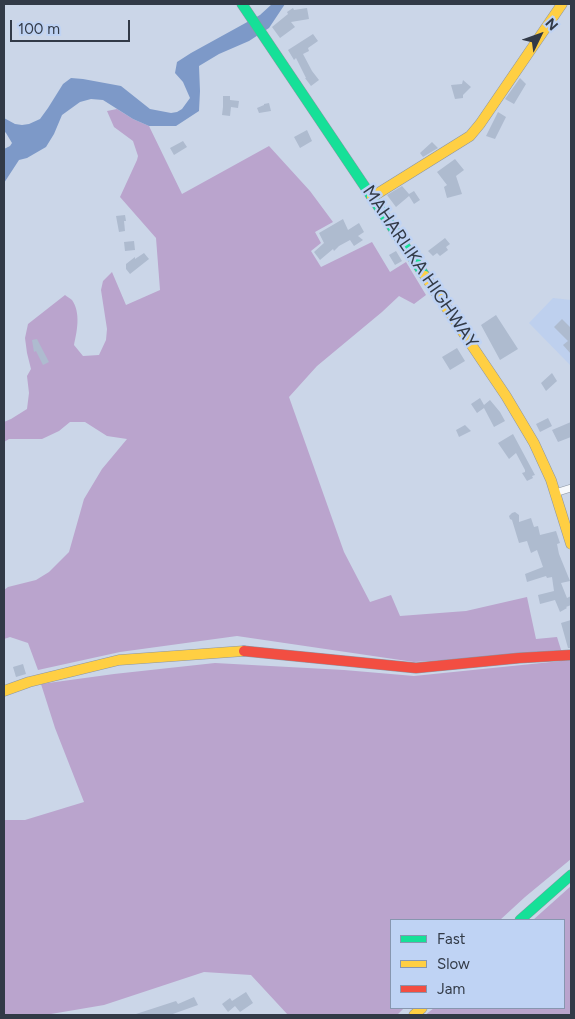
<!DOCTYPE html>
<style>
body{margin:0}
#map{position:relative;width:575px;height:1019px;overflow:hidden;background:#cbd6e8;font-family:Figtree,sans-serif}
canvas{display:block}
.frame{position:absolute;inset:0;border:5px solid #323a47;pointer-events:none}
.legend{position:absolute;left:390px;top:919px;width:175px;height:90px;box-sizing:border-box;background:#bfd3f4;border:1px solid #8796af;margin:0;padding:6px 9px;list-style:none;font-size:15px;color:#323a47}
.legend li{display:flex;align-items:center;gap:10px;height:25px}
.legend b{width:25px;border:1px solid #8796af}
.north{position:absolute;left:515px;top:10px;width:50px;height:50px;-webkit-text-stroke:4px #bfd3f4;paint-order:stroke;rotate:48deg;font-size:14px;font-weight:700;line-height:20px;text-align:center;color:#323a47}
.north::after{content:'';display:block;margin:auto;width:18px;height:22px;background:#323a47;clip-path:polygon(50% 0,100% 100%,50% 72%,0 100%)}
.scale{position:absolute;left:10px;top:20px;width:120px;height:22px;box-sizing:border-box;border:2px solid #323a47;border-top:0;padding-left:6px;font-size:15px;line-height:18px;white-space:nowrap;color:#323a47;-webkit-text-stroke:4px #bfd3f4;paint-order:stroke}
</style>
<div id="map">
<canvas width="575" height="1019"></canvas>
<div class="frame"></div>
<ul class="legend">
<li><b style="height:6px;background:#16e098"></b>Fast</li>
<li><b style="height:6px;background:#ffcf43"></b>Slow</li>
<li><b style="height:6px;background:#f24e42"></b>Jam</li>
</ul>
<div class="north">N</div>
<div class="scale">100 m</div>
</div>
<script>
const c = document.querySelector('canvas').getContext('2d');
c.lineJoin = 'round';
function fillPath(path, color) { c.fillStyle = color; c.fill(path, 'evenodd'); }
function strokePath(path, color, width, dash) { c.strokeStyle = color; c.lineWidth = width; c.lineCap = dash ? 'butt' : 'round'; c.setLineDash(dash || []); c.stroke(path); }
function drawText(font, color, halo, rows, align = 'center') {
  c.font = font + ' Figtree,sans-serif'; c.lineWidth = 5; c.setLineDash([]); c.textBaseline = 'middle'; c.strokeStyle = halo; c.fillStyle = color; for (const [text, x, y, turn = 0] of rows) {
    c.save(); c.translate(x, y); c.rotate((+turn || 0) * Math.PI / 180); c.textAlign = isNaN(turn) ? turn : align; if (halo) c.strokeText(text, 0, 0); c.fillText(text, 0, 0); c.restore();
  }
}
fillPath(new Path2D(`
 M 553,298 L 571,300 L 571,366 L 529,323 Z`), '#bed0ee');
fillPath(new Path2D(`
 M 117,109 L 133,119 L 149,126 L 182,194 L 269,146 L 310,191 L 333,222 L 315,232 L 321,243 L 311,251 L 321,267 L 372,242 L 390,272 L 406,262 L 426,295 L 414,304 L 399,296 L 382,312 L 317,366 L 289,397 L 344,552 L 370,602 L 391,595 L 400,616 L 466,611 L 527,597 L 536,639 L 557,637 L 562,653 L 414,662 L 237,636 L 120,652 L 38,670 L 28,643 L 10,637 L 4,639 L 4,590 L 8,587 L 36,580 L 49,572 L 69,552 L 84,499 L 102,469 L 127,439 L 107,436 L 85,422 L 70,422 L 59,431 L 42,439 L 9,439 L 4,442 L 4,422 L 11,419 L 27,409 L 29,393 L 27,376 L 31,369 L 27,353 L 25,338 L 28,324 L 65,295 C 67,297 70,298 72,300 C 81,313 77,331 74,345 L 83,356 L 99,355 L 106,340 L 107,329 L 101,290 L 103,281 L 112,272 L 126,305 L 160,290 L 156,238 L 120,197 L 137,160 L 138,156 L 133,141 L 114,127 L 107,111 Z
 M 571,660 L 571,859 L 525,897 L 500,920 L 391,920 L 391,1008 L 404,1008 L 397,1015 L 288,1015 L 251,975 L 204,972 L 104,1005 L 45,1015 L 4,1015 L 4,820 L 25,820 L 84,802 L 55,728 L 41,684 L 114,674 L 215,663 L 344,670 L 414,676 Z
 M 571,886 L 571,1015 L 425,1015 L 434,1008 L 564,1008 L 564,920 L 533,920 Z`), '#baa4cd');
fillPath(new Path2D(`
 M 272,4 L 285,4 L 269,28 L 249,41 L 219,54 L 199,66 L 200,91 L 199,111 L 176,126 L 149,126 L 133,119 L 103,100 L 91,99 L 80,102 L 62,115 L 54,134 L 46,147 L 27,158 L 19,160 L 4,183 L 4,149 L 10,146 L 12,143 L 6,133 L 4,131 L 4,118 L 15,124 L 22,125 L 29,124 L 40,119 L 48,108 L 63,84 L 71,78 L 83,79 L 121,86 L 150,109 L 171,113 L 177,112 L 182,109 L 190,98 L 183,82 L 175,73 L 177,62 L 191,53 L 260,15 Z`), '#7d99c8');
fillPath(new Path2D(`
 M 293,8 L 294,10 L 307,8 L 309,19 L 291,22 L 295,27 L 280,38 L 272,27 L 288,14 L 287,12 Z
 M 313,34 L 318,41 L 308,48 L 309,51 L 303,54 L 312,71 L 319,80 L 311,86 L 305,78 L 306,78 L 296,58 L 294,60 L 288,50 Z
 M 520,78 L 526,84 L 514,104 L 505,99 Z
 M 463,80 L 471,87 L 463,95 L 463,98 L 455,99 L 451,85 L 462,84 Z
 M 223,96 L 230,96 L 230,100 L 239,101 L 238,108 L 231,107 L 230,116 L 222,115 L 223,107 Z
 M 269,103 L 271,111 L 259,113 L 257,108 L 264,105 L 264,104 Z
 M 498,112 L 506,117 L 495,139 L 486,136 Z
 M 307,130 L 312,141 L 300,148 L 294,137 Z
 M 183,141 L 187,147 L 174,155 L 170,148 Z
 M 432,142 L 438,148 L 423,157 L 420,153 Z
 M 455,159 L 464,170 L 456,176 L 462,194 L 447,198 L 444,187 L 447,185 L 437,172 Z
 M 402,186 L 409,194 L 414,191 L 420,200 L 414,204 L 409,196 L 396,207 L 387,195 Z
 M 125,215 L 126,221 L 124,221 L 125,231 L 119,232 L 116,216 Z
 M 343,219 L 348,230 L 359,223 L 364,232 L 358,236 L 363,240 L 354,246 L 350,240 L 339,246 L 334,251 L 333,249 L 320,260 L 314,252 L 324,243 L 319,233 Z
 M 445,238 L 450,244 L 446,247 L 448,250 L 440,256 L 437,253 L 433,256 L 428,251 Z
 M 134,241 L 135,250 L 125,251 L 124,242 Z
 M 396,251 L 402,261 L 395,265 L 389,255 Z
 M 144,253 L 149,259 L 130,274 L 126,269 L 126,264 L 135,257 L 135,259 Z
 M 496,315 L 518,349 L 500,360 L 481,325 Z
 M 562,319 L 571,328 L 571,354 L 563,345 L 568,341 L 554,327 Z
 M 37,339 L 49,362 L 43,365 L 36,351 L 34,352 L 32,340 Z
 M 457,348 L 465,361 L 450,370 L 442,357 Z
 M 552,373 L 557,381 L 546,391 L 541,383 Z
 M 480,398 L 484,405 L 490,400 L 500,412 L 505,421 L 494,427 L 484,408 L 477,413 L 471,404 Z
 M 548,418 L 552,426 L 540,432 L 536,424 Z
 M 571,422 L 571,437 L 558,442 L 552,430 Z
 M 465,425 L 471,431 L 459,437 L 456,430 Z
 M 513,434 L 535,475 L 532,476 L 533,478 L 527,481 L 522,473 L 525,472 L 525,470 L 516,453 L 509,459 L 498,443 Z
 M 515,512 L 519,515 L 519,522 L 531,518 L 534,527 L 538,526 L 540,535 L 556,531 L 560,543 L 557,544 L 559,554 L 570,581 L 561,583 L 567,598 L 571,596 L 571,605 L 566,607 L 567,608 L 560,612 L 555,600 L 540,604 L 538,595 L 554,591 L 552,577 L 547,578 L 546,576 L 527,582 L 525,574 L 543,567 L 537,550 L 531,553 L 527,541 L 519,543 L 512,520 L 510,519 L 509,516 L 512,513 Z
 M 571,620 L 571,648 L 568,648 L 561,623 Z
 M 23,664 L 26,674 L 16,677 L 13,667 Z
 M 246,992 L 253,1003 L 240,1012 L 235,1006 L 228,1012 L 222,1004 L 230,998 L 232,1001 Z
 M 194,997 L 198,1005 L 170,1015 L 136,1015 L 136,1014 L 176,1001 L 178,1004 Z`), '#aebbcf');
const street = new Path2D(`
 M 555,493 L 571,488`);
const fast = new Path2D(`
 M 242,4 L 425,276
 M 520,920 L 571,875`);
const slow = new Path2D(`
 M 372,197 L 470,136 L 480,124 L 562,4
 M 425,276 L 506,396 L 534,443 L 551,480 L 571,544
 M 4,691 L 29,682 L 119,660 L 244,651
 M 414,1015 L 422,1008`);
const jam = new Path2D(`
 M 244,651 L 416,668 L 519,658 L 571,655`);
strokePath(street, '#8c95a2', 8);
strokePath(fast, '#8c95a2', 11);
strokePath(slow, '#8c95a2', 11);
strokePath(jam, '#8c95a2', 11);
strokePath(street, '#f7f9fc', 7);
strokePath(fast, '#16e098', 10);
strokePath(slow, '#ffcf43', 10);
strokePath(jam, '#f24e42', 10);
drawText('18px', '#323a47', '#bfd3f4', [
 ["MAHARLIKA HIGHWAY",420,267,56]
]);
</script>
